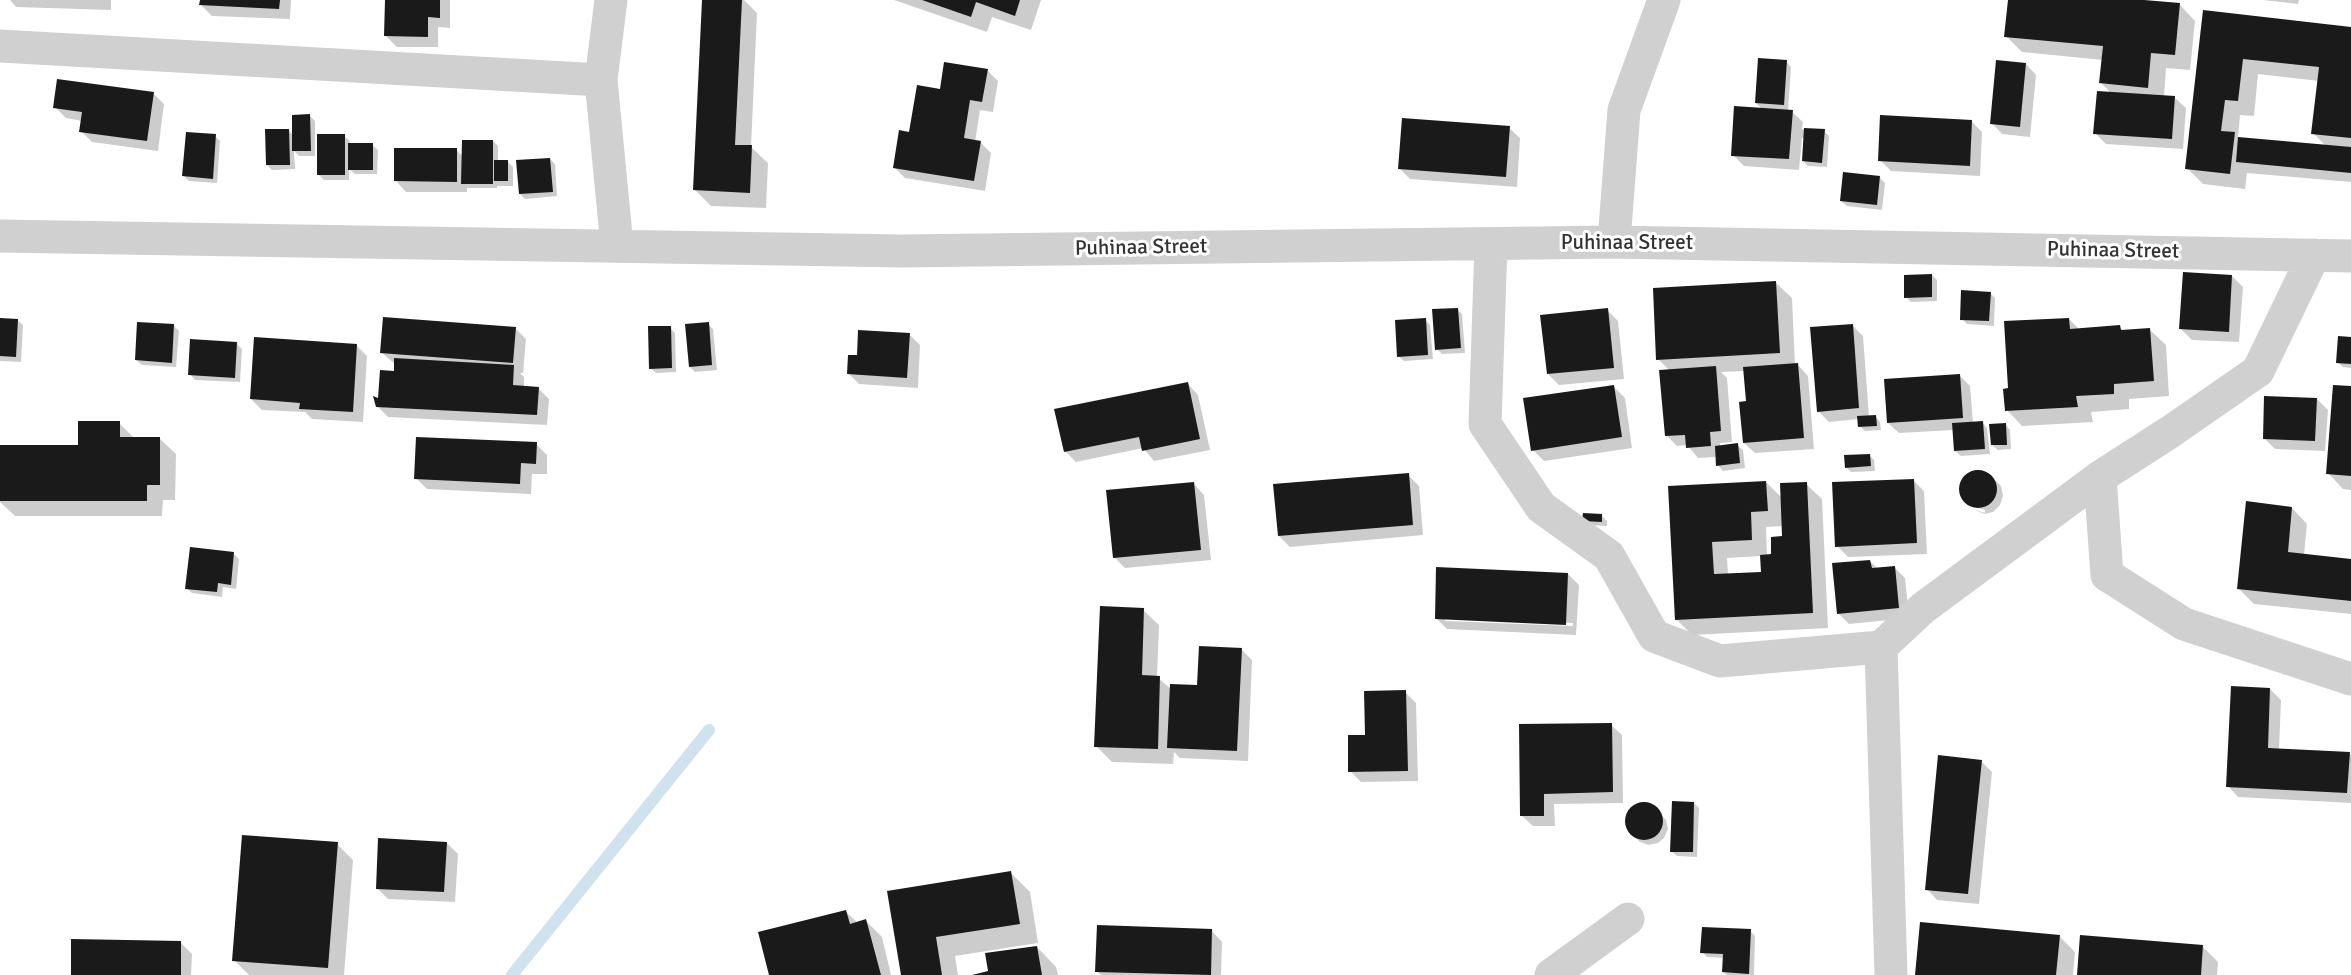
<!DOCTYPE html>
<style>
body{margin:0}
canvas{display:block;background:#fff}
</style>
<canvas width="2351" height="975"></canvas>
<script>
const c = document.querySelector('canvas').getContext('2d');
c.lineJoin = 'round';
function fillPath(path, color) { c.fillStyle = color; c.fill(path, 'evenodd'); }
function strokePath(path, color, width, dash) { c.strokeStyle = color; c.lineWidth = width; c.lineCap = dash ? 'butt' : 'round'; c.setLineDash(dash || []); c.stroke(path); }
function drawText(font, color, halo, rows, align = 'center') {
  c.font = font + ' Signika,sans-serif'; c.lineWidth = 6; c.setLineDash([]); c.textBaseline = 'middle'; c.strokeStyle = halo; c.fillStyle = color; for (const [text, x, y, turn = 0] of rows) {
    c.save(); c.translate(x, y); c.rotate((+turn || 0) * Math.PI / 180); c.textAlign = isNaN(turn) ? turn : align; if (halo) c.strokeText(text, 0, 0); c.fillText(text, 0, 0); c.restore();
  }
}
fillPath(new Path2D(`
 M 10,0 L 111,0 L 111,10 L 16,7 Z
 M 201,0 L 291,0 L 290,19 L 212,16 L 201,5 Z
 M 386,0 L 450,0 L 450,28 L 438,27 L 438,47 L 397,47 L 386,36 Z
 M 703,0 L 744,0 L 757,13 L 751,147 L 768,163 L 766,208 L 711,206 L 695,190 Z
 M 894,0 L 1041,0 L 1031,30 L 992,17 L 987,32 Z
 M 2010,0 L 2128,0 L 2180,5 L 2195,21 L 2190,70 L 2166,68 L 2164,97 L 2175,98 L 2186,108 L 2183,149 L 2106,144 L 2095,133 L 2111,93 L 2101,83 L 2103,60 L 2022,52 L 2006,36 Z
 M 2263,0 L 2299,0 L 2298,4 Z
 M 2204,12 L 2351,28 L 2351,182 L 2247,173 L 2245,189 L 2203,184 L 2187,168 ZM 2258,74 L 2319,81 L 2313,133 L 2327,147 L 2238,138 L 2240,115 L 2254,116 Z
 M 1786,61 L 1791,67 L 1788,111 L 1792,112 L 1803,122 L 1802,129 L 1824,131 L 1829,136 L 1827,167 L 1808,166 L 1803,161 L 1805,138 L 1802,138 L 1799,170 L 1744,166 L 1733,155 L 1763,110 L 1756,103 Z
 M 2026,64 L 2036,75 L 2030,137 L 2002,134 L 1992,123 Z
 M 987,70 L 998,81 L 993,112 L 980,110 L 975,142 L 980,142 L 991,153 L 985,191 L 905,178 L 894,167 L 910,134 L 941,91 Z
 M 153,93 L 164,104 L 158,151 L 92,142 L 81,131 L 82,121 L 66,118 L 55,107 Z
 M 310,116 L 315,121 L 315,156 L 299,156 L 294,151 L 295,169 L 272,170 L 267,165 L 288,130 L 293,135 Z
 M 1971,121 L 1982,132 L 1980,176 L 1891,171 L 1880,160 Z
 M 1509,128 L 1520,138 L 1517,187 L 1410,179 L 1399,168 Z
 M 215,136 L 220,141 L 217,183 L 189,181 L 184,176 Z
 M 344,136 L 350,141 L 350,145 L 372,145 L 378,150 L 377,174 L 355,174 L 349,169 L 349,180 L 324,180 L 319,175 Z
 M 493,141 L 498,146 L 498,162 L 508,162 L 513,167 L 513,186 L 497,186 L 497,188 L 467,188 L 467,192 L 406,192 L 396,181 L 456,150 L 463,156 Z
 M 550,159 L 555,164 L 557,196 L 525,199 L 520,194 Z
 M 1880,178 L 1885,183 L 1882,210 L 1847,206 L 1841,201 Z
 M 1932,275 L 1937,280 L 1937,301 L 1911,302 L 1906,297 Z
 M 2232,276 L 2243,287 L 2239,342 L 2192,340 L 2181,329 Z
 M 1776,283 L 1792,298 L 1795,365 L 1798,365 L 1808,376 L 1814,449 L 1755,453 L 1744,443 L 1747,403 L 1745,371 L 1721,372 L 1727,378 L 1732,442 L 1720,443 L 1720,447 L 1737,445 L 1743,450 L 1745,468 L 1723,471 L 1718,465 L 1717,457 L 1698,458 L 1687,445 L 1677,446 L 1666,435 L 1670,371 L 1658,359 Z
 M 1990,293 L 1995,298 L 1994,326 L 1967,324 L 1962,319 Z
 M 1457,309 L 1462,314 L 1465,353 L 1442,354 L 1437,349 Z
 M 1607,310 L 1618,321 L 1624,379 L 1559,385 L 1548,374 Z
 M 0,319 L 17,320 L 23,325 L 21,362 L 0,361 Z
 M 2069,319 L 2079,329 L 2119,326 L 2124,332 L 2150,330 L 2166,345 L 2169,396 L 2129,399 L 2129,409 L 2091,412 L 2093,422 L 2022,426 L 2007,410 L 2009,390 Z
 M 1425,320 L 1430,325 L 1433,359 L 1404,361 L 1398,356 Z
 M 708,324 L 713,329 L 717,370 L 695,372 L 690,367 Z
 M 1852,325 L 1863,336 L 1869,417 L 1875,416 L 1880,422 L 1881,430 L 1865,431 L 1860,426 L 1859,419 L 1829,422 L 1818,411 Z
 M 174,326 L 179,331 L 176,367 L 142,365 L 136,360 Z
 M 515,328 L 526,339 L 523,373 L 520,373 L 524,377 L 524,387 L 538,388 L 549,399 L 547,425 L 388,417 L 377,406 L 395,372 L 395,364 L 382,353 Z
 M 670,328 L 675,333 L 676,372 L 656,373 L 650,368 Z
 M 909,334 L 920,345 L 918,388 L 859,384 L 848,373 L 858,357 Z
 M 2351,338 L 2351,368 L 2343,367 L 2337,362 Z
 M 237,344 L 242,349 L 240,382 L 195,380 L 190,374 Z
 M 356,345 L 367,356 L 363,422 L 312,419 L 305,412 L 262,410 L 251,399 Z
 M 1959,375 L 1970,386 L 1973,423 L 1982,422 L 1987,428 L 1990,454 L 1961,456 L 1955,451 L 1954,430 L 1899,433 L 1888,423 Z
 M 1188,384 L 1198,395 L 1210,450 L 1154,461 L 1143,448 L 1076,462 L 1065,451 Z
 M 1614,387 L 1625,398 L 1632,448 L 1544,461 L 1533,450 Z
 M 2351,388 L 2351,490 L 2343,489 L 2328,473 Z
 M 2317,399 L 2328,410 L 2325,451 L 2275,449 L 2264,438 Z
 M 119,423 L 135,439 L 160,439 L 176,454 L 175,500 L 163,500 L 162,516 L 15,516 L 0,502 L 0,446 L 80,446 Z
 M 2005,424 L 2010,430 L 2011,449 L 1998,450 L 1992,445 Z
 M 536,444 L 547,455 L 547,474 L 532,474 L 531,494 L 427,489 L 416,478 Z
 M 1869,455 L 1874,460 L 1875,471 L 1851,472 L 1846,467 Z
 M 1979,471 L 1988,474 L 1994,479 L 2001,486 L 2003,496 L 2000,505 L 1993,512 L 1984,514 L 1973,509 L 1985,513 L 1985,510 L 1969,505 L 1962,498 L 1960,489 L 1963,479 L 1970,473 Z
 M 1408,475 L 1419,486 L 1423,535 L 1290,547 L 1279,536 Z
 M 1913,480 L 1924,491 L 1927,554 L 1848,557 L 1837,546 Z
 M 1766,482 L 1782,498 L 1806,484 L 1822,499 L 1828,628 L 1692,635 L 1676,619 L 1669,487 ZM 1783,526 L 1784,538 L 1773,555 L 1767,556 L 1766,527 ZM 1761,556 L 1763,573 L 1728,575 L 1727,558 Z
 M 1194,484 L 1204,495 L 1211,560 L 1125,568 L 1114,557 Z
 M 2292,508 L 2307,524 L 2304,555 L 2351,560 L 2351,614 L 2254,604 L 2238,588 Z
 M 1602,516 L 1607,521 L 1607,526 L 1589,525 L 1584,520 Z
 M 234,554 L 239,559 L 236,589 L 223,587 L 222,597 L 192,593 L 187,588 Z
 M 1870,561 L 1878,569 L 1894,567 L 1905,578 L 1909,618 L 1849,624 L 1838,613 Z
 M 1568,574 L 1579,585 L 1576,635 L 1447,629 L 1436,618 ZM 1445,618 L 1573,623 L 1573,626 L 1445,621 Z
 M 1143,610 L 1159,625 L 1157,677 L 1171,689 L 1199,687 L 1241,649 L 1252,660 L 1248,761 L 1180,758 L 1174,752 L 1173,764 L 1112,762 L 1096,746 Z
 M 2270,689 L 2281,700 L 2279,750 L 2349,753 L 2351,755 L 2351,803 L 2238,797 L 2228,786 Z
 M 1405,692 L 1416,703 L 1418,781 L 1361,782 L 1350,771 L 1367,737 Z
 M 1611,725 L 1622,735 L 1623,803 L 1554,804 L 1555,826 L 1533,826 L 1522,816 Z
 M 1981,761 L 1992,772 L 1979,904 L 1937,900 L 1927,889 Z
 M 1694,803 L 1699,808 L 1697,857 L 1677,856 L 1671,851 Z
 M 1644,804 L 1654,807 L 1666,820 L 1668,829 L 1664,838 L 1658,843 L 1648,845 L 1640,842 L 1627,829 L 1626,820 L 1629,812 L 1636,805 Z
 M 447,843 L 458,854 L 455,902 L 388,899 L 377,888 Z
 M 337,844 L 353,860 L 344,975 L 249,975 L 234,960 Z
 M 1010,872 L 1030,892 L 1038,943 L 955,956 L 958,975 L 902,975 L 889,892 Z
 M 846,912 L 858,923 L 866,921 L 882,937 L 891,975 L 771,975 Z
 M 1212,931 L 1222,942 L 1221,975 L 1101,975 L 1097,971 Z
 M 1750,931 L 1755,936 L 1754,975 L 1727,975 L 1723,972 L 1724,958 L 1707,957 L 1702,952 Z
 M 2059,936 L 2075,952 L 2073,975 L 1917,975 Z
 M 181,943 L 192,954 L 191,975 L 72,975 Z
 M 2202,946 L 2218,962 L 2217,975 L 2079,975 Z
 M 1037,947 L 1056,967 L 1058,975 L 974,975 L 989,973 Z`), '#0003');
strokePath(new Path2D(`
 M 512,975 L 709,730`), '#cfe2ee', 12);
fillPath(new Path2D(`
 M 200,0 L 280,0 L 279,9 L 199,5 Z
 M 385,0 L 440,0 L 440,18 L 428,17 L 428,37 L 384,36 Z
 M 702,0 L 742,0 L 735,145 L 752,145 L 750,193 L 693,190 Z
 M 922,0 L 1020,0 L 1015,16 L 976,2 L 971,17 Z
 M 2008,0 L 2144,0 L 2180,3 L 2175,55 L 2151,53 L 2148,88 L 2099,83 L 2103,46 L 2004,37 Z
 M 2203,10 L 2351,27 L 2351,138 L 2311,134 L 2319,67 L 2243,59 L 2238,101 L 2225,100 L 2221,131 L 2235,132 L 2230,174 L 2185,169 Z
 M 1758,58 L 1787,60 L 1784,105 L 1755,103 Z
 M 1996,60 L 2026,63 L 2020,127 L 1990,124 Z
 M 944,62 L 988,69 L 982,102 L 970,100 L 964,138 L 981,141 L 974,181 L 893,168 L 899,130 L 909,132 L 917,85 L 940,89 Z
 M 57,79 L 154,92 L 147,141 L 79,132 L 82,112 L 53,108 Z
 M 2097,91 L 2175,96 L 2172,139 L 2093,134 Z
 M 1734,106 L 1793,110 L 1789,159 L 1731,156 Z
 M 310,114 L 311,151 L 292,151 L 292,115 Z
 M 1880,115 L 1972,120 L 1970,166 L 1878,161 Z
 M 1402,118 L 1510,126 L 1506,177 L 1398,169 Z
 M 1804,128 L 1825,129 L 1822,163 L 1802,161 Z
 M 265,129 L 289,129 L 290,165 L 266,165 Z
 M 186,132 L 216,134 L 213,179 L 182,176 Z
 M 317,134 L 345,134 L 345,175 L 317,175 Z
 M 2238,137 L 2351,147 L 2351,173 L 2236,162 Z
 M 462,140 L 493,140 L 493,184 L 461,184 Z
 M 348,143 L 373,143 L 373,170 L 348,170 Z
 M 394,148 L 457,148 L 457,182 L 394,181 Z
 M 550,158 L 553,192 L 519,194 L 516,160 Z
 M 494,160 L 508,160 L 508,181 L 494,181 Z
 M 1843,172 L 1880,176 L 1877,205 L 1840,201 Z
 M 2183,272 L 2232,275 L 2229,332 L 2179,329 Z
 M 1932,274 L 1932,297 L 1904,298 L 1904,275 Z
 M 1776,281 L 1780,353 L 1656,360 L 1653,288 Z
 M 1961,290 L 1991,292 L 1989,321 L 1960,320 Z
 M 1458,308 L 1461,348 L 1435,350 L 1432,309 Z
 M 1608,308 L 1614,368 L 1547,374 L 1540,315 Z
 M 383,317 L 516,327 L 513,363 L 380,353 Z
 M 0,318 L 18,319 L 16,357 L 0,356 Z
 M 1426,318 L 1428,355 L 1397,357 L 1395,320 Z
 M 2069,318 L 2070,329 L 2120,325 L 2121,330 L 2150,328 L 2154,381 L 2114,384 L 2114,394 L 2076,396 L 2078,407 L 2005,411 L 2003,389 L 2008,388 L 2004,321 Z
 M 137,322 L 174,324 L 172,363 L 135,360 Z
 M 709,322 L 712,365 L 689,367 L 685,324 Z
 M 1853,324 L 1859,408 L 1817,412 L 1810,327 Z
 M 648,326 L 671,326 L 672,368 L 649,369 Z
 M 858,330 L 910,333 L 907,378 L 847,374 L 848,355 L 857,355 Z
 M 2338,336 L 2351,337 L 2351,364 L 2336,363 Z
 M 254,337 L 357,344 L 353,412 L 299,409 L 300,403 L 250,399 Z
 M 190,339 L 237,342 L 235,378 L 188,375 Z
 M 394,358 L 514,365 L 513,385 L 539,387 L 537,415 L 376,407 L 373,396 L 378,398 L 380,370 L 394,371 Z
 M 1798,363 L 1804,438 L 1743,443 L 1739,402 L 1746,401 L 1743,367 Z
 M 1716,366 L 1721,431 L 1710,432 L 1711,446 L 1686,448 L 1685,435 L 1665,436 L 1659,370 Z
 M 1960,374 L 1963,418 L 1887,423 L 1884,379 Z
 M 1188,382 L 1200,439 L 1142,451 L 1139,437 L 1064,452 L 1054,409 Z
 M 1614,385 L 1622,437 L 1531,451 L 1523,398 Z
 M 2333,385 L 2351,386 L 2351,476 L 2326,474 Z
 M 2264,396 L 2317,398 L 2315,441 L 2263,439 Z
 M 1876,415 L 1877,426 L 1858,427 L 1857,416 Z
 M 78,421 L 120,421 L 120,437 L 160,437 L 160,485 L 147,485 L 147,501 L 0,501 L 0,445 L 78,445 Z
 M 1983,421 L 1985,449 L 1954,451 L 1952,423 Z
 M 2006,423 L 2007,445 L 1991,445 L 1989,424 Z
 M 416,437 L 537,442 L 536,464 L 521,463 L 520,484 L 414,479 Z
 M 1738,443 L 1740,463 L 1716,466 L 1715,446 Z
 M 1870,454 L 1871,466 L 1845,468 L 1844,455 Z
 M1959 489a19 19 0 1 1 38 0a19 19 0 1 1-38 0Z
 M 1409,473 L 1413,525 L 1278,536 L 1273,484 Z
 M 1914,479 L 1917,543 L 1835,547 L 1832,482 Z
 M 1766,481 L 1768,511 L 1751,512 L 1752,540 L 1712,542 L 1714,574 L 1761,572 L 1760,555 L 1771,554 L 1771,537 L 1782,536 L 1780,483 L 1807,482 L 1813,613 L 1675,620 L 1668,486 Z
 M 1194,482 L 1201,550 L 1113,558 L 1106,490 Z
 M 2246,501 L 2292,507 L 2288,552 L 2351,559 L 2351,601 L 2237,589 Z
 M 1583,513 L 1602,514 L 1602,522 L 1582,521 Z
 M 190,547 L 234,552 L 231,585 L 218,583 L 217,592 L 185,589 Z
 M 1870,560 L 1872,568 L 1895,566 L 1899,608 L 1837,614 L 1832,563 Z
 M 1436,567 L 1568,573 L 1566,625 L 1435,619 Z
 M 1100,606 L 1144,608 L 1142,675 L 1160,676 L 1158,749 L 1094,747 Z
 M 1199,646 L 1242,648 L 1237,751 L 1167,748 L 1170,684 L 1197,685 Z
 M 2231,686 L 2270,688 L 2268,748 L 2350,752 L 2347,793 L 2226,787 Z
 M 1406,690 L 1408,771 L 1348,772 L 1348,735 L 1365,735 L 1364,691 Z
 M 1612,723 L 1613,792 L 1544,794 L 1544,816 L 1520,816 L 1519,724 Z
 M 1938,755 L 1982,760 L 1968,894 L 1925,890 Z
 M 1672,801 L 1694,802 L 1693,852 L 1670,852 Z
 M1625 821a19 19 0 1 1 38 0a19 19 0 1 1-38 0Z
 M 242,835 L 338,842 L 328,968 L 232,961 Z
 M 378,838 L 447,842 L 444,892 L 376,889 Z
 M 1011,871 L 1020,924 L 936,937 L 942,975 L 901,975 L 887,891 Z
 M 846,910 L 850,924 L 866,919 L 881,975 L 769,975 L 758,932 Z
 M 1920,922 L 2060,935 L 2056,975 L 1915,975 Z
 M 1097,925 L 1212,929 L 1211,975 L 1095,972 Z
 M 1702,927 L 1751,929 L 1749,974 L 1722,972 L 1723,954 L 1700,953 Z
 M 2080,935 L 2203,945 L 2201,975 L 2077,975 Z
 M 71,939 L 181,941 L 181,975 L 71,975 Z
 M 1037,946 L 1042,975 L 972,975 L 988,971 L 985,953 Z`), '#1a1a1a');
strokePath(new Path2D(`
 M 0,46 L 601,80 L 617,246
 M 601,80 L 611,0
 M 0,236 L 902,251 L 1614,242 L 2351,256
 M 1614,242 L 1624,110 L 1664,0
 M 1491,244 L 1485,424 L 1541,507 L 1609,556 L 1654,636 L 1720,661 L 1881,647 L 1923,608 L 2100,477 L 2170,432 L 2258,371 L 2314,255
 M 2100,477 L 2107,575 L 2184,624 L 2351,679
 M 1881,647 L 1891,975
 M 1551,975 L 1628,919`), '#d0d0d0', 33);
drawText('21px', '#333', '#fff', [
 ["Puhinaa Street",1627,243],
 ["Puhinaa Street",1141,248,-1],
 ["Puhinaa Street",2113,251,1]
]);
</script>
